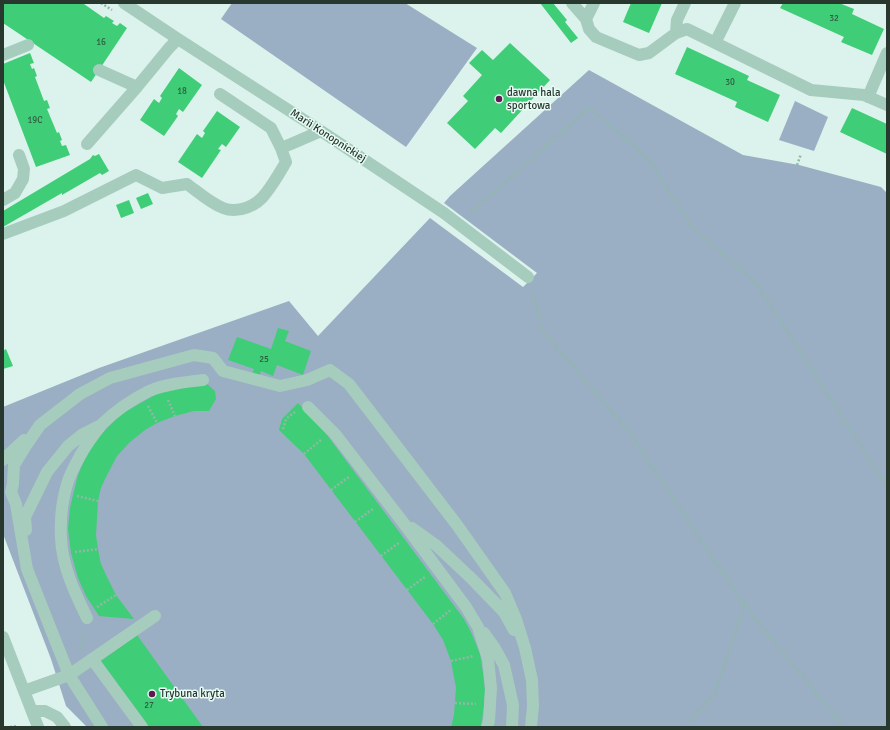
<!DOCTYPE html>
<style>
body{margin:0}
#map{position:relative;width:890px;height:730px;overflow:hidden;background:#dbf3ec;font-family:Signika,sans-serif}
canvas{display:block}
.frame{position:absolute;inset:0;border:4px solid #28382f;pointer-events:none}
</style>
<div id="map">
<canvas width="890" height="730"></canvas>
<div class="frame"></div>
</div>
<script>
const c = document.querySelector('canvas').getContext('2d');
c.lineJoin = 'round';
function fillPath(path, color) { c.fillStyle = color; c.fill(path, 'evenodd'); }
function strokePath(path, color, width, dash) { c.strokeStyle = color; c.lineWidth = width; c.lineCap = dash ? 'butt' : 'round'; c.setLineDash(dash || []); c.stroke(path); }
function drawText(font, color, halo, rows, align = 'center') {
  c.font = font + ' Signika,sans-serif'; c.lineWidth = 3; c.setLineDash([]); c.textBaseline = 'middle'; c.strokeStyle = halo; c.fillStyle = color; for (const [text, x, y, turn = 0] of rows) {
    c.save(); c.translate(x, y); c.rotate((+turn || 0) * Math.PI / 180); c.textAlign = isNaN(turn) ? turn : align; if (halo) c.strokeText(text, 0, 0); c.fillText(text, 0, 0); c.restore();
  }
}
fillPath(new Path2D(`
 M 232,3 L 405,3 L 477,48 L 406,147 L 221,19 Z
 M 589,70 L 743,155 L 799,165 L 881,187 L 887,193 L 887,727 L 87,727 L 66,706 L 51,659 L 3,534 L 3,407 L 99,368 L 289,301 L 318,336 L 430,218 L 523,287 L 537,273 L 444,203 L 450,196 Z
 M 795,101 L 828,117 L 814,151 L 779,140 Z`), '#9aafc3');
fillPath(new Path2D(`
 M 3,3 L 84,3 L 84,4 L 104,18 L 106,16 L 114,21 L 112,23 L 117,26 L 120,23 L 127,28 L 91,82 L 3,23 Z
 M 540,3 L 549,3 L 550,4 L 553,3 L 567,20 L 565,22 L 578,38 L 571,43 Z
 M 631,3 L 662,3 L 649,33 L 623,22 Z
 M 783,3 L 839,3 L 854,9 L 852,14 L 884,29 L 872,55 L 841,42 L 844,37 L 780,8 Z
 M 510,43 L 550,80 L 501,133 L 495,128 L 475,149 L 447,123 L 468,101 L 463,96 L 482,75 L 469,63 L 482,50 L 493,60 Z
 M 687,47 L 749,76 L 747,80 L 780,95 L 768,122 L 735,107 L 737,102 L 675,74 Z
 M 30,53 L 34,63 L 30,64 L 32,69 L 34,68 L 37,76 L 35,77 L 44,101 L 47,100 L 50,108 L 47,109 L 57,133 L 59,132 L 62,140 L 60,141 L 62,146 L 66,145 L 70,155 L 36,167 L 3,80 L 3,64 Z
 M 179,68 L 202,85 L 183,112 L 179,109 L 176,114 L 178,116 L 164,136 L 140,120 L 154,99 L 159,103 L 162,98 L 160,96 Z
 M 852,108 L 887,124 L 887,154 L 840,132 Z
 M 217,111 L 240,127 L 226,147 L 222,144 L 218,149 L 221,150 L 202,178 L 178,162 L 197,134 L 202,138 L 205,133 L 203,131 Z
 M 99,154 L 109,171 L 102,175 L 100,173 L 62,195 L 62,193 L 3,227 L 3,211 L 90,159 L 93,155 L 95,156 Z
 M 148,193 L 153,204 L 141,209 L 136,198 Z
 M 129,200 L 134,213 L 121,218 L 116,205 Z
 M 278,328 L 289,331 L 285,341 L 311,351 L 303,375 L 277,365 L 273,376 L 261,371 L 259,377 L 252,374 L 254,369 L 228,360 L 237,337 L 271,349 Z
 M 6,349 L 13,366 L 3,369 L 3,351 Z
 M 206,383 L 215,391 L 216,399 L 209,411 L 194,411 L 175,416 L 157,423 L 145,430 L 130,442 L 117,456 L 105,479 L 101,488 L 98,501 L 96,535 L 98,549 L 101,564 L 108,579 L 116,595 L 134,619 L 99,616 L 86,596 L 78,578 L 71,553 L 68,529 L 70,508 L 73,495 L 78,475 L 85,458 L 95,441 L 111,424 L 123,413 L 164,390 Z
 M 298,403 L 327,435 L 464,619 L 471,632 L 480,654 L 483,673 L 485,691 L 484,705 L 481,727 L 451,727 L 454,715 L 456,688 L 451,661 L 443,640 L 433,624 L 304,454 L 279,430 L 282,419 Z
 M 137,635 L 203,727 L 149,727 L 101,661 Z`), '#40cd77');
strokePath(new Path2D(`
 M 101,3 L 112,10
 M 797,165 L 801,154
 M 469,214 L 589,108 L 647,157 L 691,226 L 757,284 L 887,487
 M 532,291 L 543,331 L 628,430 L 745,606 L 844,727
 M 168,400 L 175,416
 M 148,406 L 157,423
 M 283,429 L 286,419 L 295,412
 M 304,454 L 322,439
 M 331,490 L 350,476
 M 77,496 L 98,501
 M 355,522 L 374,508
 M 75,552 L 98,549
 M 381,556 L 400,542
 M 407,590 L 426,576
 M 97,607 L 116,595
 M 433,624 L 452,609
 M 81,649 L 85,630
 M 451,661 L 474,656
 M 455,703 L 476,704
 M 10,727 L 17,726
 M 684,727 L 714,695 L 744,606`), '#90b8a8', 2.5, [2, 2]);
strokePath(new Path2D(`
 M 124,3 L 178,39 L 321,131 L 444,213 L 528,277
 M 572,3 L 586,19
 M 594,3 L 586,19 L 589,29 L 596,37 L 639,55 L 649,53 L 676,33 L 687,29 L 811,90 L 864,95 L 887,105
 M 676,33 L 677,20 L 685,3
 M 715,43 L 735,3
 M 3,55 L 28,45
 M 99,70 L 137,87
 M 220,94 L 271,128 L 281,148 L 291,144 L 321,131
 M 868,97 L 887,53
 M 87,144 L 137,87 L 169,48 L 178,39
 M 3,200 L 15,193 L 23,179 L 24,169 L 19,155
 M 3,234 L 64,211 L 136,175 L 162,188 L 187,184 C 198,192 210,203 223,208 C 238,214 257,206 266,193 C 274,183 280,172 286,162 L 281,148
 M 308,407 L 335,434 L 402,521 L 466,607 L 478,627 L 488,659 L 491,688 L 489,721 L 487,727
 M 3,460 L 24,440
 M 412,528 L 437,546 L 472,579 L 504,612 L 514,630
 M 26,530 L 25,517 L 47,472 L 68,446 L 83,434 L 101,425
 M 87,618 C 75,593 62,566 61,538 C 60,520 62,501 67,484 C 70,474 75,465 80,456 C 86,445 94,434 102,424 C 115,411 133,399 149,391 C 166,384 185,382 203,380
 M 484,633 L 494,647 L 504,665 L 513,705 L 512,727
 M 3,637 L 38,727
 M 92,659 L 142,727
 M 24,691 L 69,675 L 155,616
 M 32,711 L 45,711 L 57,717 L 65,727
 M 102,727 L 69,675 L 27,569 L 16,504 L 11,492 L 13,484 L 14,465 L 25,447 L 40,425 L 80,394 L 110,378 L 194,355 L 213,358 L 223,371 L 280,386 L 307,380 L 330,370 L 349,384 L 457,525 L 505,593 L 516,619 L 525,648 L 532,680 L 533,706 L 531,727`), '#a6ccbd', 12);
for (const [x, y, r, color] of [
 [499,99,4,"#5c1a4e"],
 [152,694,4,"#5c1a4e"]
]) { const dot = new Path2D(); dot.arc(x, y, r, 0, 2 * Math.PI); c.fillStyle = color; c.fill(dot); strokePath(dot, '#e8fbf5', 1.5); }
drawText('9px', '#2e5d41', null, [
 ["32",834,19],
 ["16",101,43],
 ["30",730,83],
 ["18",182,92],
 ["19C",35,121],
 ["25",264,360],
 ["27",149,706]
]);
drawText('11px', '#28382f', '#e8fbf5', [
 ["dawna hala",507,93],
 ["sportowa",507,106],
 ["Trybuna kryta",160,694]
], 'left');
drawText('11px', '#28382f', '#e8fbf5', [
 ["Marii Konopnickiej",328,136,33]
]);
</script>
